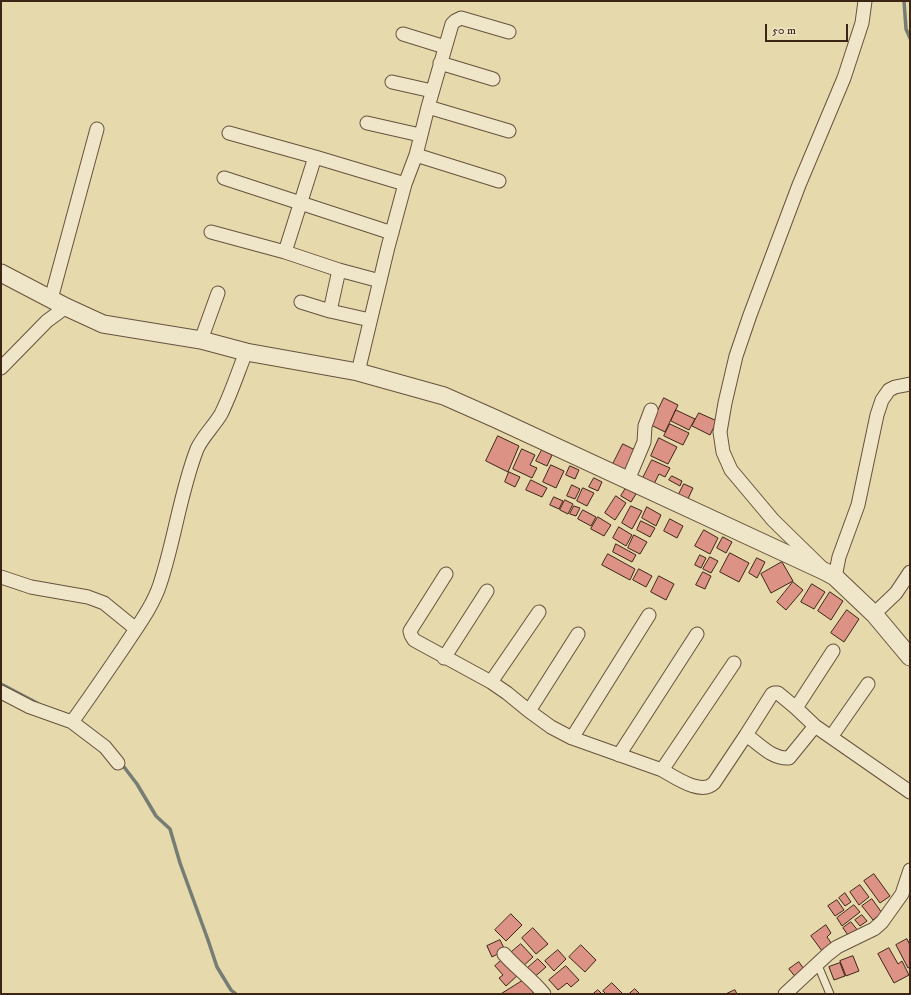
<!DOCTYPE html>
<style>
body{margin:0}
#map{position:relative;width:911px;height:995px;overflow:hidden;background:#e6d9ac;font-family:"IM FELL DW Pica",serif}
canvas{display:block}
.frame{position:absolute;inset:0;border:2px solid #3d2516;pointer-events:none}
.scale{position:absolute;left:765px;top:24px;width:83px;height:18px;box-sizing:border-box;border:2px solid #3d2516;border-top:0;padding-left:5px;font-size:12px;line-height:14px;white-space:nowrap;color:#3d2516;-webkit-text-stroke:3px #efe6c9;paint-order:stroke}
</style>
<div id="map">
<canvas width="911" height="995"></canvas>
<div class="frame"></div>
<div class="scale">50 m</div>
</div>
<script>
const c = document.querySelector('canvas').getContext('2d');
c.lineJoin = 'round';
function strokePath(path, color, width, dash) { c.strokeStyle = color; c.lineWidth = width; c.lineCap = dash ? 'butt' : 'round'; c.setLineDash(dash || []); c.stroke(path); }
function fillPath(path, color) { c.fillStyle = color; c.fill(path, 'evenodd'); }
strokePath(new Path2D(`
 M 904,1 L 906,29 L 910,38
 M 1,684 L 37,703
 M 121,763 L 137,784 L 156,816 L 170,829 L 180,863 L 208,940 L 217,967 L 231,990 L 236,994`), '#757d75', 3.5);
const building = new Path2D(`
 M 664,398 L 678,405 L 665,432 L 651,425 Z
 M 676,410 L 695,419 L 689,430 L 671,421 Z
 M 699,413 L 717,421 L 710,435 L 692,426 Z
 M 670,424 L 689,433 L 683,445 L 664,436 Z
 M 498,436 L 519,446 L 508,472 L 486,461 Z
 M 659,438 L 677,447 L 668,464 L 651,456 Z
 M 623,444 L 637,451 L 628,471 L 613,464 Z
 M 522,449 L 535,455 L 530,465 L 537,468 L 532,478 L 513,469 Z
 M 542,450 L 552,455 L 547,466 L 536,461 Z
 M 652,460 L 670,468 L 665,477 L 659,474 L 654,484 L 643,478 Z
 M 551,465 L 564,471 L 556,488 L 543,482 Z
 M 570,466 L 579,470 L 575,479 L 566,475 Z
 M 509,472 L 520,477 L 515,487 L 505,482 Z
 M 672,476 L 682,481 L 680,486 L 669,480 Z
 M 594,478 L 602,482 L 598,491 L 589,487 Z
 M 531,480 L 547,488 L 542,497 L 526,490 Z
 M 684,484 L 693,488 L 687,501 L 678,496 Z
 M 572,485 L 580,489 L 575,499 L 567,496 Z
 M 583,488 L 594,493 L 587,506 L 577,501 Z
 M 626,488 L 636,494 L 631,502 L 621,496 Z
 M 616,496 L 626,503 L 615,520 L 605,513 Z
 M 554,497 L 563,501 L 559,509 L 550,505 Z
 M 565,500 L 573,504 L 568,514 L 560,510 Z
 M 574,506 L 580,508 L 576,516 L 570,514 Z
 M 631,506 L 642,511 L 632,529 L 622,523 Z
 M 647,507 L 661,515 L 656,526 L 642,518 Z
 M 583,510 L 596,517 L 591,526 L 578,519 Z
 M 598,517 L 611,525 L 604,536 L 591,529 Z
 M 670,519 L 683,526 L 677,538 L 664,531 Z
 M 641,521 L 655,528 L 650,537 L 637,530 Z
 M 619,527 L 632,535 L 626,546 L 613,538 Z
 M 704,530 L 718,538 L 710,554 L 695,546 Z
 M 634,535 L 647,542 L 640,554 L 628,548 Z
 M 723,537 L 732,542 L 726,553 L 717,548 Z
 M 616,544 L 636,555 L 632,562 L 613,552 Z
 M 730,553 L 749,563 L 739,582 L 720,572 Z
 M 608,554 L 635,569 L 630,580 L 602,565 Z
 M 700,555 L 706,558 L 701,568 L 695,565 Z
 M 710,557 L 718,561 L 711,573 L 703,569 Z
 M 757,558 L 765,562 L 757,578 L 749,573 Z
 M 782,562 L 793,581 L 771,593 L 761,574 Z
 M 639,569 L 652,576 L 646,587 L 633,580 Z
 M 703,572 L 711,576 L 705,589 L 696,585 Z
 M 659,576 L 674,584 L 666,600 L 651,592 Z
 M 793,582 L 803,590 L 786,610 L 777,602 Z
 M 812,584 L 825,592 L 814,609 L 801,602 Z
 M 830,592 L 843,601 L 831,620 L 818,611 Z
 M 847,610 L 859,619 L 844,642 L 831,633 Z
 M 874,874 L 890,896 L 880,903 L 864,881 Z
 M 860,885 L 869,897 L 859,905 L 850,892 Z
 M 845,893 L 851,902 L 845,906 L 839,898 Z
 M 872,899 L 882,913 L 873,920 L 862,906 Z
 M 837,900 L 844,910 L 835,916 L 828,906 Z
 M 854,905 L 860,912 L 842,926 L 837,918 Z
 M 511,914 L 522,925 L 506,941 L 495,930 Z
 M 862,915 L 867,921 L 860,926 L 855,920 Z
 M 851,922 L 859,932 L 850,938 L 843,928 Z
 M 826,925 L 831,933 L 827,937 L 832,944 L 822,951 L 811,936 Z
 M 533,928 L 548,944 L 536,954 L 522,938 Z
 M 907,939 L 910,945 L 910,967 L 908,968 L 896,945 Z
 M 500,940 L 505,950 L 492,957 L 487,946 Z
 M 521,944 L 533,957 L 520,969 L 508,955 Z
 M 581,945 L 596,960 L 585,972 L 569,957 Z
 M 889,948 L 898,964 L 902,961 L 909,975 L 894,983 L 878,954 Z
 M 558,950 L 566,959 L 554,971 L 545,961 Z
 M 853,956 L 859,971 L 846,976 L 840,961 Z
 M 504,958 L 518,975 L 506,986 L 499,978 L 503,975 L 495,966 Z
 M 538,959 L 546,967 L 531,980 L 524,971 Z
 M 799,962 L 806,972 L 797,979 L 789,969 Z
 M 840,963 L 845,976 L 834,980 L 829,967 Z
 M 566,966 L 579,980 L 571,987 L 567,983 L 558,990 L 549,980 Z
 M 527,978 L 535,992 L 531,994 L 501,994 Z
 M 612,983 L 623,994 L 606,994 L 603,991 Z
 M 635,989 L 640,994 L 629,994 Z
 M 598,990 L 602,994 L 593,994 Z
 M 735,990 L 737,994 L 726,994 Z`);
fillPath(building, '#dd9286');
strokePath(building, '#3d2516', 1);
const service = new Path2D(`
 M 817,963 L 830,994`);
const minor = new Path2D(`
 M 403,34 L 445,47
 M 440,63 L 493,79
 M 392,82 L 432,91
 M 428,107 L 509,131
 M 367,123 L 420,135
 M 229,133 L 315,157
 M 416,155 L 499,181
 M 224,178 L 392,233
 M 211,232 L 285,252
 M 339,270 L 330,311 L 370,320
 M 380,281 L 339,270 L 285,252 L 315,157 L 405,184
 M 51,299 L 97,129
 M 301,302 L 330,311
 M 201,340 L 218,293
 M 1,368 L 47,321 L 66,307
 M 358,372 L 388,247 L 405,184 L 416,155 L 428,107 L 452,24 L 455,21 L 461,18 L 509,32
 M 628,480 L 644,442 L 645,426 L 651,410
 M 821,567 L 773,520 L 731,470 L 723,452 L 720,432 L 725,403 L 736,356 L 750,315 L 799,185 L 844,78 L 862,23 L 865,1
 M 446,574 L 410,631 L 411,635 L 414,640 L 491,682 L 507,693 L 529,711 L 551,727 L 572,738 L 662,770
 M 1,577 L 31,587 L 88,597 L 104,603 L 136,629
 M 835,577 L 839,557 L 858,505 L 877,415 L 882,400 L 889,390 L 895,387 L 910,384
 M 874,614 L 896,593 L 910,572
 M 444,658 L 487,591
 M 734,663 L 662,770 C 675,777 701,796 714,783 L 746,735 C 760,744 771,759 789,758 L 815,726
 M 491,682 L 539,612
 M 1,692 L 30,707 L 72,722 C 90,697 107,672 124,647 C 137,627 153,606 160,584 C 175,539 180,493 197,449 C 203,436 214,426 221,414 C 231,394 238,372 246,352
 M 796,708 L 833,651
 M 529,711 L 578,634
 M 72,722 L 105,747 L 118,763
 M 746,735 L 772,694 L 774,693 L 778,693 L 796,708 L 815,726 L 910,792
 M 831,737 L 868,684
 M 572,738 L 649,615
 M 619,755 L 697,634
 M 504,954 C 516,968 532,979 544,994
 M 785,994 L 828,954 L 837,947 L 874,929 L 882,922 L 902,894 L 910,870`);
const tertiary = new Path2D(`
 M 1,273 L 66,307 L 103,324 L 201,340 L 246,352 L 358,372 L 444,396 L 496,419 L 826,572 L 835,577 L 874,614 L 910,657`);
strokePath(service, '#67523c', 9);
strokePath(minor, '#67523c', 15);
strokePath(tertiary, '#67523c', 19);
strokePath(service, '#efe6c9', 7);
strokePath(minor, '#efe6c9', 13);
strokePath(tertiary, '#efe6c9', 17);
</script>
